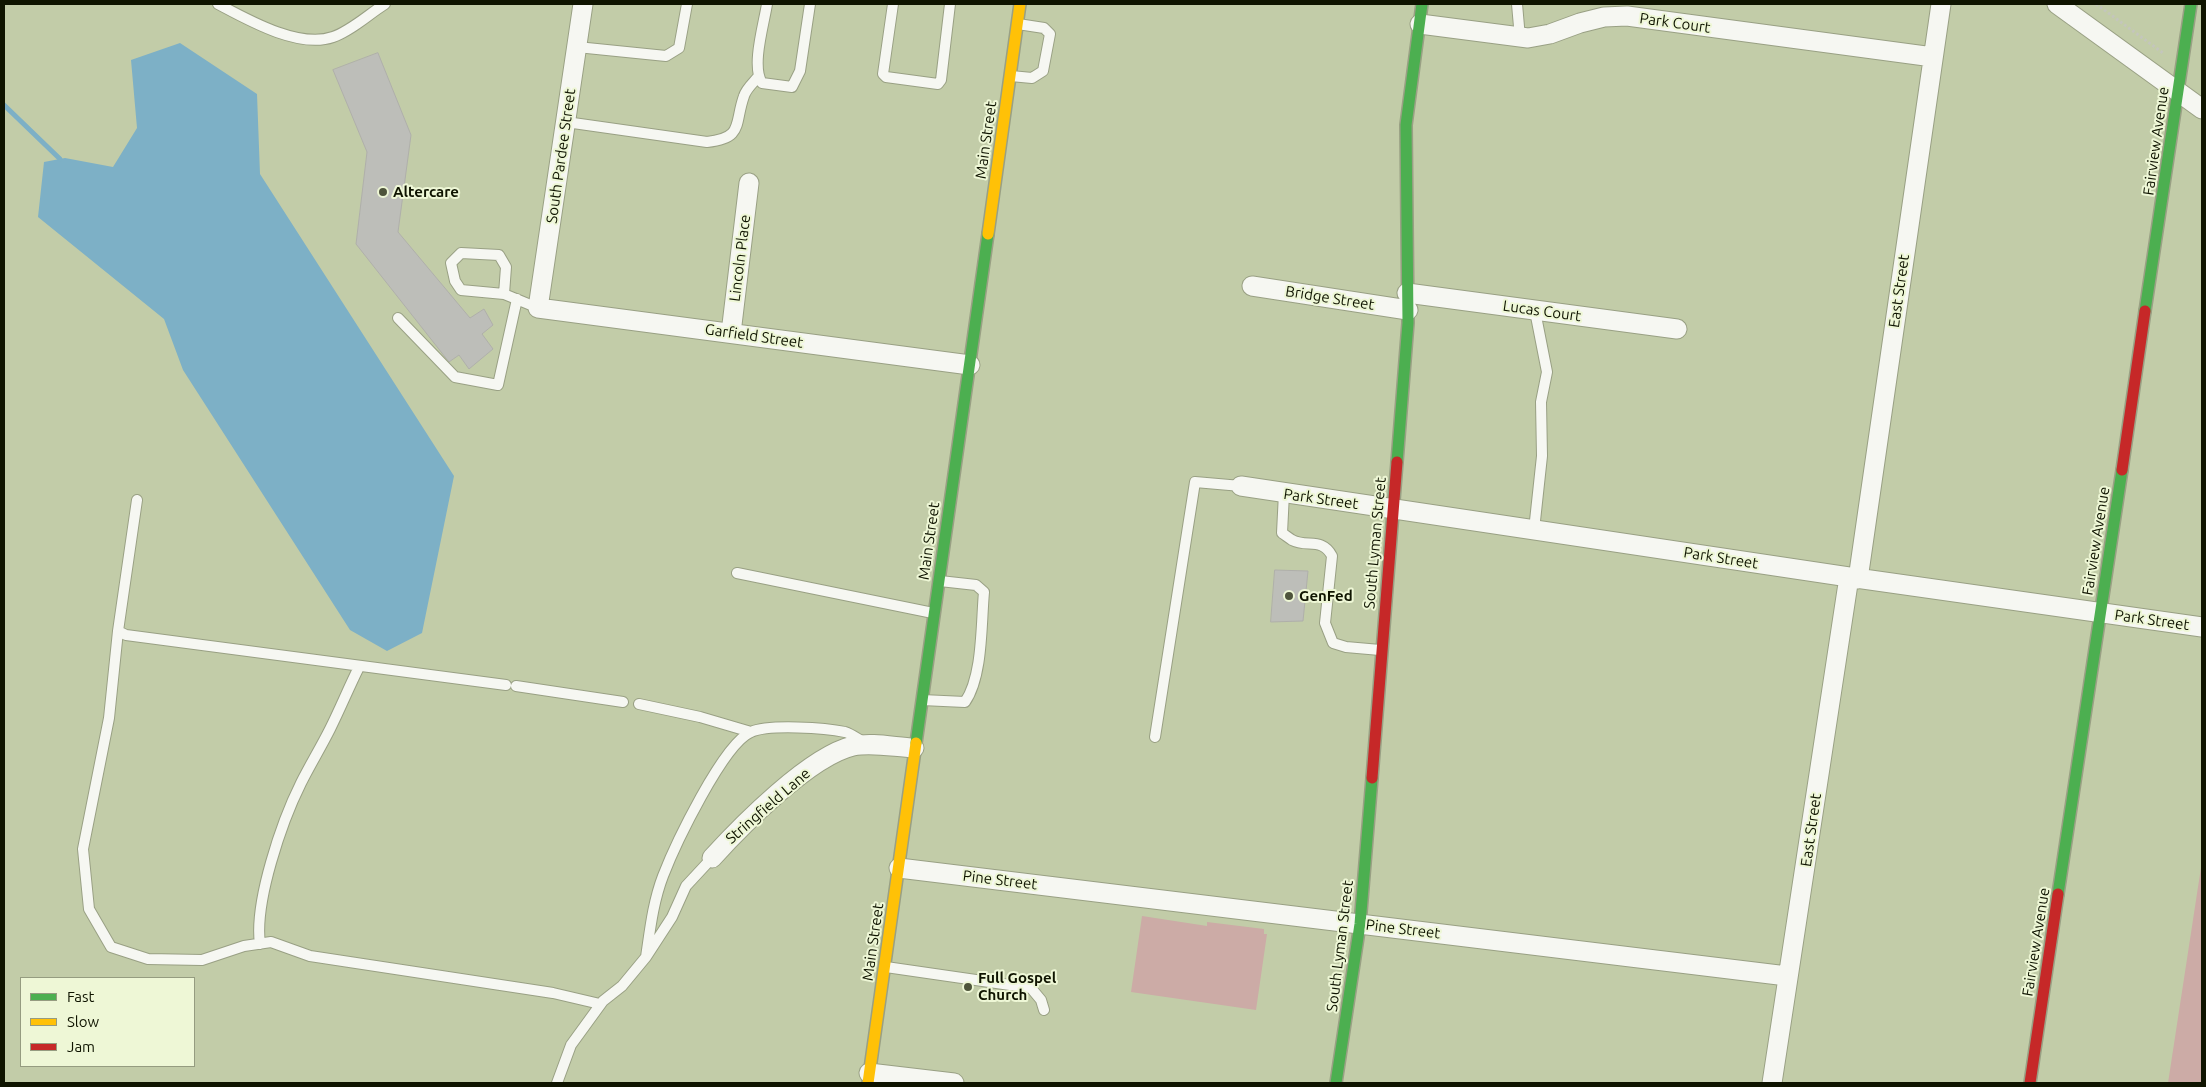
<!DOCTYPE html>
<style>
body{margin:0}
#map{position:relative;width:2206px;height:1087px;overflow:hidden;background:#c2cca8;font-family:Ubuntu,sans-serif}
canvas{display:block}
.frame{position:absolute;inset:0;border:5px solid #0f1400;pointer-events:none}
.legend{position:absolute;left:20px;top:977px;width:175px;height:90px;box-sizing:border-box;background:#eef7d6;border:1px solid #959c80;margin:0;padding:6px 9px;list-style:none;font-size:15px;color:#0f1400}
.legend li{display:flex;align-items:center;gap:10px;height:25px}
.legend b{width:25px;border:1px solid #959c80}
</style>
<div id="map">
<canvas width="2206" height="1087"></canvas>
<div class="frame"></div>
<ul class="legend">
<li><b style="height:6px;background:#4caf50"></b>Fast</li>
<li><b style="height:6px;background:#ffc107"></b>Slow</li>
<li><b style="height:6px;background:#c62828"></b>Jam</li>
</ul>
</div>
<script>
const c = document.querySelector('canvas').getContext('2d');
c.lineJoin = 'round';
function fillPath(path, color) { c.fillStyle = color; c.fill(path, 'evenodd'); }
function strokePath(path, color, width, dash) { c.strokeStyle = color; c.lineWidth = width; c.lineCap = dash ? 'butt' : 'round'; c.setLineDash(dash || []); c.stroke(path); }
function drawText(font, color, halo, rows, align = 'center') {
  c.font = font + ' Ubuntu,sans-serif'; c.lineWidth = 4; c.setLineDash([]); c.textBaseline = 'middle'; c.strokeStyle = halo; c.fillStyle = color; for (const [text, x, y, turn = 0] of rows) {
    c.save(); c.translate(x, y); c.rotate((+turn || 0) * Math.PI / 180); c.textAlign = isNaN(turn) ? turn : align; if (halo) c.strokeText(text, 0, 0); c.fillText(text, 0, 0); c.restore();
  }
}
fillPath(new Path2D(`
 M 2202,861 L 2202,1083 L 2168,1083 Z
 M 1142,916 L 1207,926 L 1207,922 L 1264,929 L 1264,934 L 1267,934 L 1256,1010 L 1131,992 Z`), '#ccaba6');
fillPath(new Path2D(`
 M 180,43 L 257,94 L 260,174 L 454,476 L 422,633 L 387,651 L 350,630 L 183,370 L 164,319 L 38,217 L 44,162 L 65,158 L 113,167 L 137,128 L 131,60 Z`), '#7db0c6');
strokePath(new Path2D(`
 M 4,105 L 60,159`), '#7db0c6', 5);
const building = new Path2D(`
 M 378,53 L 411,135 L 398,232 L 470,318 L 484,309 L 493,325 L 482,334 L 493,349 L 469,369 L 459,355 L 449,362 L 356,244 L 367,152 L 333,70 Z
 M 1275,570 L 1308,571 L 1303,621 L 1271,622 Z`);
fillPath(building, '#bdbeb9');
strokePath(building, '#afafaa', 1);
const lane = new Path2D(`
 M 218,4 C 248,20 299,49 333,37 C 351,31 369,14 385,4
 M 767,4 C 764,24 751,66 762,83 L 792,87 L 800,71 L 810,4
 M 893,4 L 883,74 L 886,77 L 938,84 L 941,80 L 950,4
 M 1517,4 L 1520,38
 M 577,47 L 666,56 L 679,48 L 687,4
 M 1011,76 L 1032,78 L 1043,71 L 1050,34 L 1044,28 L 1018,24
 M 566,122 L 707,142 C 744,138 734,124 744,96 C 746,89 753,83 758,77
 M 504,294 L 461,290 L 455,281 L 451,263 L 461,253 L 499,255 L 506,267 L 504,294 L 538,308
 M 398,318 L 455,377 L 498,385 L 517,299
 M 1284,493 L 1282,533 C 1285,535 1289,538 1292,540 C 1307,548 1322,537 1332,556 L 1325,623 L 1333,643 L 1346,647 L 1380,650
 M 137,500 L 118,631 L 126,635 L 506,685
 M 1534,530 L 1542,456 L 1541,402 L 1547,372 L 1535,311
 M 737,573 L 933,613
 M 118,631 L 109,718 L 83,849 L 89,909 L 111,947 L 148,959 L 202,960 L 244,946 L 271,942 L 310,956 L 553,993 L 600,1004
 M 516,686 L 623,702
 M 922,700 L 965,702 C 983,676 981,624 984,592 L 976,585 L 940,581
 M 639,704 L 700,717 L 751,732
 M 1155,737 L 1195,482 L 1241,486
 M 260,944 C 254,902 282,821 301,783 C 310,765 321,747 330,729 C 340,709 349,687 359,667
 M 646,957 C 650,930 653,902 663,876 C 675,845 723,744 751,732 C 769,724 826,728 845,732 C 852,734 859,740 865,743
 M 886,967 L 1031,988 L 1041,1000 L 1044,1010
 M 557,1083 L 571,1045 L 603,1001 L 622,986 L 646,957 L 672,917 L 686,886 L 712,858`);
const street = new Path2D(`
 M 583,4 L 538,308 L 970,365
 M 2057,4 L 2202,109
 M 1420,24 L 1528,38 L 1550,34 L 1580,23 L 1604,17 L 1627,16 L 1933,57
 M 1252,286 L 1408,310
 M 1407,293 L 1677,329
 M 731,333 L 749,183
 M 1241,486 L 1849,577 L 2202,627
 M 1858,579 L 1941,4
 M 712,858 C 742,825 810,756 853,746 C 872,742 894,747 914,748
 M 899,868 L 1787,976
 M 869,1073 L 954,1083
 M 1772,1083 L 1849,577`);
const fast = new Path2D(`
 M 2145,311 L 2191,4
 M 1397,462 L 1408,323 L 1406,125 L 1422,4
 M 916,743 L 988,234
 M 2058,894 L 2122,470
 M 1336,1083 L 1360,924 L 1372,778`);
const slow = new Path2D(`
 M 988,234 L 1020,4
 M 868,1083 L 916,743`);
const jam = new Path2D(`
 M 2122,470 L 2145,311
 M 1372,778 L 1397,462
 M 2030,1083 L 2058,894`);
strokePath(lane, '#99a084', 12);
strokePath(street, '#99a084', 21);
strokePath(fast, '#99a084', 14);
strokePath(slow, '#99a084', 14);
strokePath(jam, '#99a084', 14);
strokePath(new Path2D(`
 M 2096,4 L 2163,53`), '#c4c6bc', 3, [2.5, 2.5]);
strokePath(lane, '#f6f7f2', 10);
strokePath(street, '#f6f7f2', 19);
strokePath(fast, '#4caf50', 11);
strokePath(slow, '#ffc107', 11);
strokePath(jam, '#c62828', 11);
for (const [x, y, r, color] of [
 [383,192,5,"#4e543b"],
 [1289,596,5,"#4e543b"],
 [968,987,5,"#4e543b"]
]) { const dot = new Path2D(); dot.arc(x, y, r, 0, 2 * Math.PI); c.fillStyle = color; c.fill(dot); strokePath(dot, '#eef7d6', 2); }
drawText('15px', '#0f1400', '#eef7d6', [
 ["Park Court",1675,23,8],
 ["Main Street",986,140,-82],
 ["Fairview Avenue",2156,141,-82],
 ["South Pardee Street",561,156,-82],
 ["Lincoln Place",740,258,-83],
 ["East Street",1899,291,-82],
 ["Bridge Street",1330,298,9],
 ["Lucas Court",1542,311,8],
 ["Garfield Street",754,336,8],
 ["Park Street",1321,499,8],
 ["Main Street",929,541,-82],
 ["Fairview Avenue",2096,541,-81],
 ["South Lyman Street",1375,543,-85],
 ["Park Street",1721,558,9],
 ["Park Street",2152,620,8],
 ["Stringfield Lane",768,806,-41],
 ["East Street",1811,830,-82],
 ["Pine Street",1000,880,7],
 ["Pine Street",1403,929,7],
 ["Main Street",873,942,-82],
 ["Fairview Avenue",2036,942,-81],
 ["South Lyman Street",1340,946,-83]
]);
drawText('bold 15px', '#0f1400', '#eef7d6', [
 ["Altercare",393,192],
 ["GenFed",1299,596],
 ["Full Gospel",978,978],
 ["Church",978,995]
], 'left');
</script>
